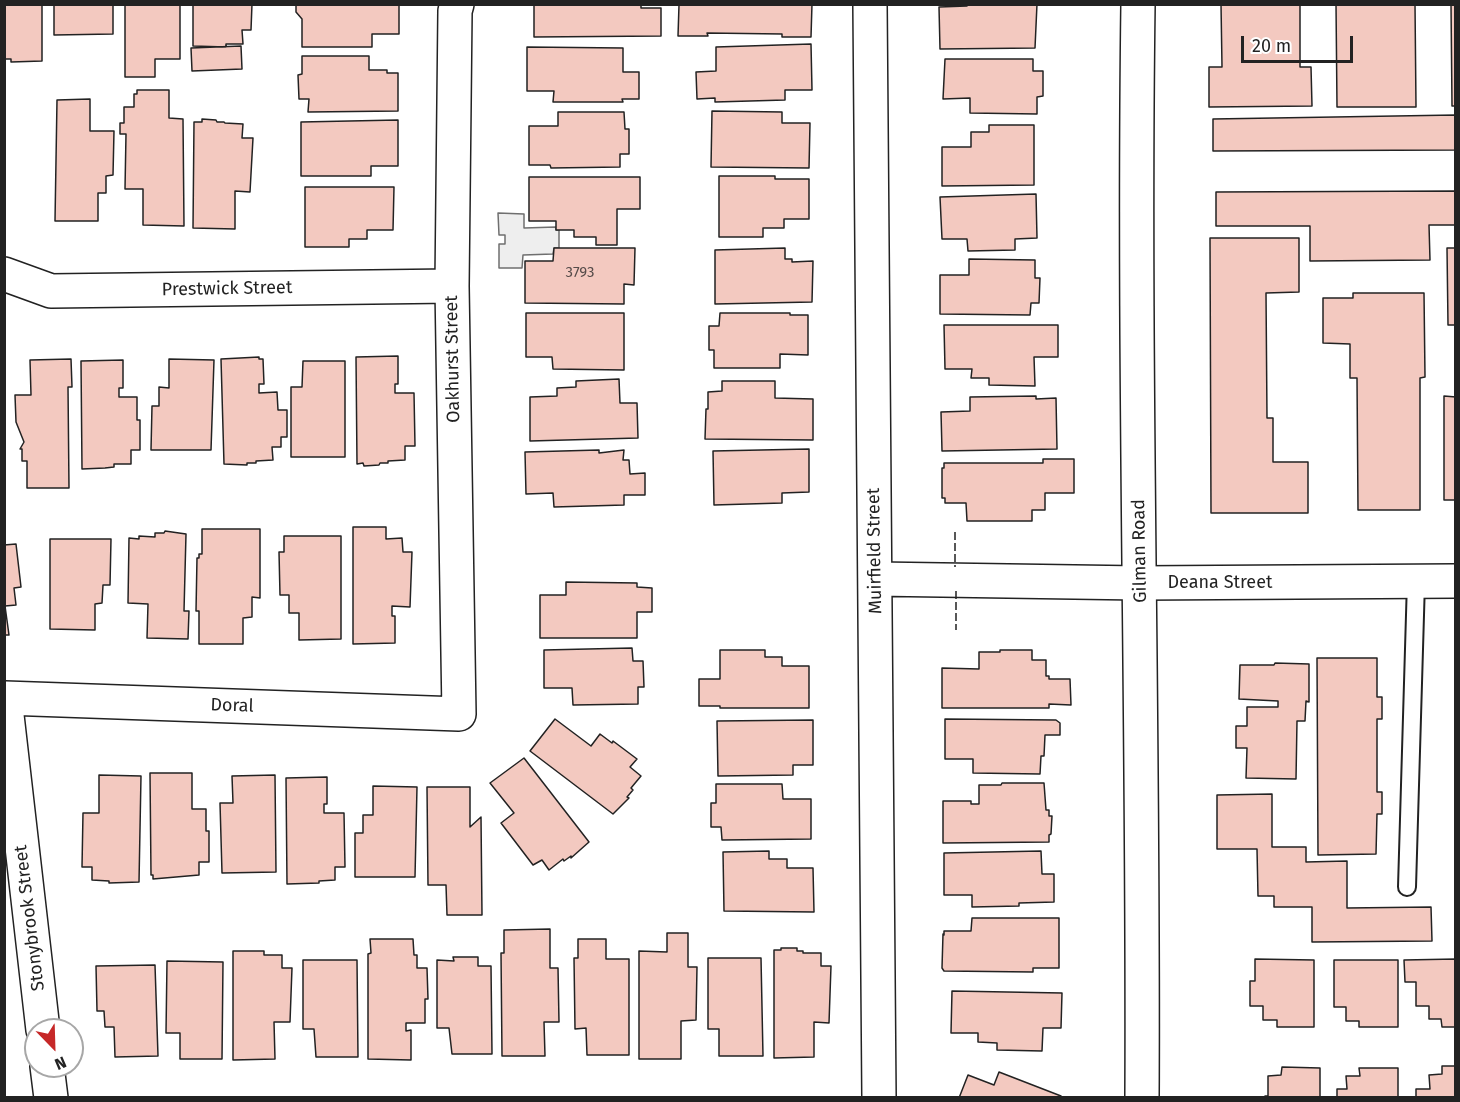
<!DOCTYPE html>
<style>
body{margin:0}
#map{position:relative;width:1460px;height:1102px;overflow:hidden;background:#fff;font-family:"Fira Sans",sans-serif}
canvas{display:block}
.frame{position:absolute;inset:0;border:6px solid #222;pointer-events:none}
.north{position:absolute;left:24px;top:1018px;width:60px;height:60px;box-sizing:border-box;background:#fff;border:2px solid #a7a7a7;border-radius:50%;rotate:157deg;font-size:16px;font-weight:700;line-height:24px;text-align:center;color:#222}
.north::after{content:'';display:block;margin:auto;width:21px;height:27px;background:#c62828;clip-path:polygon(50% 0,100% 100%,50% 72%,0 100%)}
.scale{position:absolute;left:1241px;top:36px;width:112px;height:27px;box-sizing:border-box;border:3px solid #222;border-top:0;padding-left:8px;font-size:18px;line-height:21px;white-space:nowrap;color:#222;-webkit-text-stroke:4px #fff;paint-order:stroke}
</style>
<div id="map">
<canvas width="1460" height="1102"></canvas>
<div class="frame"></div>
<div class="north">N</div>
<div class="scale">20 m</div>
</div>
<script>
const c = document.querySelector('canvas').getContext('2d');
c.lineJoin = 'round';
function fillPath(path, color) { c.fillStyle = color; c.fill(path, 'evenodd'); }
function strokePath(path, color, width, dash) { c.strokeStyle = color; c.lineWidth = width; c.lineCap = dash ? 'butt' : 'round'; c.setLineDash(dash || []); c.stroke(path); }
function drawText(font, color, halo, rows, align = 'center') {
  c.font = font + ' "Fira Sans",sans-serif'; c.lineWidth = 4.5; c.setLineDash([]); c.textBaseline = 'middle'; c.strokeStyle = halo; c.fillStyle = color; for (const [text, x, y, turn = 0] of rows) {
    c.save(); c.translate(x, y); c.rotate((+turn || 0) * Math.PI / 180); c.textAlign = isNaN(turn) ? turn : align; if (halo) c.strokeText(text, 0, 0); c.fillText(text, 0, 0); c.restore();
  }
}
const green = new Path2D(`
 M 498,213 L 524,214 L 524,228 L 556,227 L 556,230 L 559,230 L 559,248 L 554,248 L 553,254 L 523,255 L 522,268 L 499,268 L 499,244 L 505,244 L 505,235 L 499,235 Z`);
fillPath(green, '#eee');
strokePath(green, '#6f6f6f', 1.5);
const building = new Path2D(`
 M 4,4 L 42,4 L 42,61 L 11,62 L 11,59 L 4,59 Z
 M 54,4 L 113,4 L 113,34 L 54,35 Z
 M 125,4 L 180,4 L 180,59 L 155,59 L 155,77 L 125,77 Z
 M 193,4 L 252,4 L 251,30 L 242,30 L 243,44 L 226,44 L 226,47 L 193,46 Z
 M 296,4 L 399,4 L 399,34 L 372,34 L 372,47 L 302,47 L 302,19 L 296,12 Z
 M 534,4 L 638,4 L 641,5 L 641,8 L 661,8 L 661,36 L 534,37 Z
 M 812,4 L 811,37 L 782,37 L 782,34 L 707,33 L 708,36 L 678,36 L 679,5 Z
 M 967,4 L 1037,4 L 1035,48 L 940,49 L 939,7 L 967,6 Z
 M 1221,4 L 1300,4 L 1300,67 L 1311,67 L 1312,106 L 1209,107 L 1209,67 L 1222,67 Z
 M 1336,4 L 1415,4 L 1416,107 L 1337,107 Z
 M 1451,4 L 1456,4 L 1456,106 L 1452,106 Z
 M 811,44 L 812,90 L 785,90 L 785,100 L 715,102 L 715,98 L 697,99 L 696,72 L 716,71 L 716,47 Z
 M 241,46 L 242,69 L 192,71 L 191,48 Z
 M 527,47 L 623,48 L 623,72 L 639,72 L 639,99 L 622,99 L 623,102 L 553,102 L 554,91 L 527,91 Z
 M 302,56 L 369,56 L 369,70 L 387,70 L 387,73 L 398,73 L 398,111 L 308,112 L 309,99 L 299,99 L 298,75 L 302,74 Z
 M 945,59 L 1033,59 L 1033,71 L 1043,71 L 1043,96 L 1037,97 L 1037,114 L 970,113 L 970,98 L 943,99 Z
 M 137,90 L 169,90 L 169,118 L 183,119 L 184,226 L 143,225 L 143,189 L 125,189 L 126,134 L 120,134 L 120,123 L 124,123 L 124,107 L 134,107 L 134,94 L 137,94 Z
 M 90,99 L 90,131 L 114,131 L 113,175 L 106,176 L 106,193 L 98,193 L 98,221 L 55,221 L 57,100 Z
 M 712,111 L 782,112 L 782,123 L 810,123 L 809,168 L 711,167 Z
 M 558,112 L 624,112 L 625,129 L 629,129 L 629,154 L 620,154 L 620,167 L 551,168 L 550,165 L 529,165 L 529,126 L 558,126 Z
 M 1456,115 L 1456,150 L 1213,151 L 1213,119 Z
 M 202,119 L 216,120 L 217,122 L 224,122 L 225,123 L 243,124 L 242,138 L 253,138 L 250,192 L 235,191 L 235,229 L 193,228 L 194,122 L 202,122 Z
 M 398,120 L 398,166 L 371,166 L 371,176 L 301,176 L 301,122 Z
 M 989,125 L 1034,125 L 1034,185 L 942,186 L 942,147 L 971,147 L 971,132 L 989,132 Z
 M 719,176 L 775,176 L 775,179 L 809,179 L 809,219 L 784,219 L 784,228 L 763,228 L 763,237 L 719,237 Z
 M 529,177 L 640,177 L 640,209 L 617,209 L 617,245 L 596,245 L 596,237 L 574,237 L 574,230 L 556,230 L 556,221 L 529,221 Z
 M 305,187 L 394,187 L 393,230 L 367,230 L 367,239 L 349,239 L 349,247 L 305,247 Z
 M 1456,191 L 1456,225 L 1429,225 L 1430,260 L 1310,261 L 1310,226 L 1216,226 L 1216,192 Z
 M 1036,194 L 1037,238 L 1015,239 L 1015,250 L 968,251 L 967,239 L 942,239 L 940,197 Z
 M 1210,238 L 1299,238 L 1299,292 L 1266,293 L 1267,418 L 1273,418 L 1273,462 L 1308,462 L 1308,513 L 1211,513 Z
 M 554,248 L 635,248 L 634,285 L 624,284 L 624,304 L 525,303 L 525,261 L 553,261 Z
 M 785,248 L 785,259 L 792,259 L 792,262 L 813,261 L 812,302 L 715,304 L 715,250 Z
 M 1447,248 L 1456,248 L 1456,325 L 1448,325 Z
 M 969,259 L 1035,260 L 1035,278 L 1040,278 L 1039,303 L 1031,303 L 1030,315 L 940,314 L 940,275 L 969,275 Z
 M 1353,293 L 1424,293 L 1425,377 L 1420,378 L 1420,510 L 1358,510 L 1357,378 L 1350,378 L 1350,344 L 1323,343 L 1323,298 L 1353,298 Z
 M 526,313 L 624,313 L 624,370 L 553,369 L 552,357 L 526,357 Z
 M 720,313 L 790,313 L 790,315 L 808,315 L 808,355 L 780,354 L 780,368 L 714,368 L 714,350 L 709,350 L 709,326 L 719,326 Z
 M 944,325 L 1058,325 L 1058,357 L 1034,357 L 1035,386 L 989,385 L 989,378 L 971,378 L 972,369 L 945,369 Z
 M 398,356 L 398,384 L 395,384 L 395,393 L 414,393 L 415,446 L 405,446 L 405,460 L 388,461 L 388,463 L 380,463 L 379,465 L 364,466 L 363,463 L 357,464 L 356,357 Z
 M 259,357 L 259,359 L 263,359 L 264,384 L 259,384 L 259,393 L 277,392 L 278,410 L 287,410 L 287,437 L 281,437 L 281,447 L 272,447 L 273,460 L 256,461 L 256,463 L 247,463 L 247,465 L 224,464 L 221,359 Z
 M 71,359 L 72,387 L 68,387 L 69,488 L 27,488 L 27,461 L 22,461 L 22,449 L 20,449 L 24,442 L 16,422 L 15,395 L 31,395 L 30,360 Z
 M 169,359 L 214,360 L 211,450 L 151,450 L 152,406 L 159,406 L 159,387 L 169,388 Z
 M 123,360 L 123,388 L 119,388 L 119,397 L 137,397 L 137,420 L 140,420 L 140,450 L 131,450 L 131,464 L 114,464 L 114,467 L 105,468 L 82,469 L 81,361 Z
 M 303,361 L 345,361 L 345,457 L 291,457 L 291,387 L 302,387 Z
 M 619,379 L 620,403 L 637,403 L 638,438 L 530,441 L 530,397 L 557,396 L 557,388 L 576,387 L 576,381 Z
 M 722,381 L 775,381 L 775,398 L 813,399 L 813,440 L 705,439 L 706,409 L 708,409 L 708,392 L 722,391 Z
 M 1036,396 L 1036,399 L 1056,398 L 1057,449 L 942,451 L 941,412 L 970,411 L 970,397 Z
 M 1444,396 L 1456,397 L 1456,500 L 1444,500 Z
 M 809,449 L 809,492 L 782,493 L 782,503 L 714,505 L 713,451 Z
 M 599,450 L 599,453 L 624,450 L 623,460 L 629,460 L 630,474 L 645,473 L 645,495 L 624,495 L 624,505 L 554,507 L 553,493 L 526,494 L 525,452 Z
 M 1043,459 L 1074,459 L 1074,493 L 1045,493 L 1045,510 L 1032,510 L 1032,521 L 967,521 L 966,503 L 945,503 L 945,498 L 942,498 L 942,468 L 944,468 L 944,463 L 1043,463 Z
 M 353,527 L 386,527 L 386,539 L 402,538 L 403,552 L 412,552 L 410,607 L 392,606 L 392,616 L 395,616 L 395,643 L 353,644 Z
 M 202,529 L 260,529 L 260,598 L 252,597 L 252,617 L 243,618 L 243,644 L 199,644 L 199,611 L 196,611 L 197,558 L 199,558 L 199,554 L 202,554 Z
 M 165,531 L 186,534 L 184,611 L 189,611 L 188,639 L 147,638 L 148,604 L 128,603 L 129,538 L 139,539 L 139,536 L 155,537 L 155,533 L 164,533 Z
 M 284,536 L 341,536 L 341,639 L 299,640 L 299,613 L 289,613 L 289,595 L 280,595 L 279,552 L 284,552 Z
 M 50,539 L 111,539 L 110,585 L 103,585 L 102,603 L 95,604 L 95,630 L 50,629 Z
 M 16,544 L 21,587 L 14,588 L 16,605 L 5,606 L 9,635 L 4,635 L 4,545 Z
 M 566,582 L 637,583 L 637,587 L 652,588 L 652,612 L 637,612 L 637,638 L 540,638 L 540,595 L 566,595 Z
 M 632,648 L 633,661 L 643,661 L 644,687 L 638,687 L 638,704 L 573,705 L 572,688 L 544,688 L 544,650 Z
 M 720,650 L 765,650 L 765,657 L 782,657 L 782,666 L 809,666 L 809,708 L 720,708 L 720,706 L 699,706 L 699,679 L 720,679 Z
 M 1000,650 L 1032,650 L 1032,660 L 1046,660 L 1046,676 L 1049,676 L 1049,679 L 1070,679 L 1071,705 L 1049,704 L 1049,708 L 942,708 L 942,668 L 979,669 L 979,652 L 1000,652 Z
 M 1317,658 L 1377,658 L 1377,697 L 1382,697 L 1382,719 L 1377,719 L 1377,792 L 1382,792 L 1382,814 L 1377,814 L 1376,854 L 1318,855 Z
 M 1275,663 L 1309,664 L 1309,702 L 1306,701 L 1305,721 L 1297,721 L 1296,779 L 1246,778 L 1247,748 L 1236,748 L 1236,726 L 1247,726 L 1247,707 L 1278,707 L 1278,701 L 1239,699 L 1240,665 L 1274,665 Z
 M 555,719 L 591,746 L 600,734 L 612,743 L 613,741 L 637,759 L 630,767 L 641,776 L 631,788 L 633,790 L 627,797 L 629,798 L 613,814 L 530,751 Z
 M 945,719 L 1056,720 L 1060,723 L 1060,735 L 1045,735 L 1044,756 L 1041,756 L 1040,774 L 973,773 L 973,759 L 945,759 Z
 M 813,720 L 813,765 L 793,765 L 793,775 L 718,776 L 717,721 Z
 M 524,758 L 589,842 L 571,858 L 571,856 L 564,861 L 563,859 L 549,870 L 542,860 L 533,865 L 501,823 L 514,813 L 490,783 Z
 M 150,773 L 192,773 L 192,809 L 206,809 L 206,831 L 209,831 L 209,862 L 199,862 L 199,875 L 153,879 L 153,875 L 151,875 Z
 M 99,775 L 141,776 L 139,882 L 109,883 L 109,881 L 92,880 L 92,867 L 82,867 L 83,813 L 99,813 Z
 M 275,775 L 276,872 L 222,873 L 220,803 L 233,803 L 232,776 Z
 M 327,777 L 327,804 L 324,804 L 324,813 L 344,813 L 345,867 L 335,867 L 335,880 L 319,881 L 319,883 L 287,884 L 286,778 Z
 M 1002,783 L 1044,783 L 1046,810 L 1049,810 L 1049,816 L 1052,816 L 1051,834 L 1049,835 L 1049,842 L 943,843 L 943,801 L 971,801 L 971,804 L 979,804 L 979,785 L 1001,785 Z
 M 716,784 L 782,784 L 783,799 L 811,799 L 811,839 L 722,840 L 721,827 L 711,827 L 711,803 L 716,803 Z
 M 373,786 L 417,787 L 415,877 L 355,877 L 355,833 L 363,833 L 363,815 L 373,815 Z
 M 427,787 L 470,787 L 470,827 L 481,817 L 482,915 L 447,915 L 446,885 L 428,885 Z
 M 1272,794 L 1272,847 L 1306,847 L 1306,862 L 1347,861 L 1347,908 L 1431,907 L 1432,941 L 1312,942 L 1312,907 L 1274,907 L 1274,896 L 1258,896 L 1257,849 L 1217,849 L 1217,795 Z
 M 769,851 L 769,859 L 787,859 L 787,868 L 813,868 L 814,912 L 724,911 L 723,852 Z
 M 1041,851 L 1042,874 L 1054,874 L 1054,902 L 1019,903 L 1019,906 L 972,907 L 972,895 L 944,895 L 944,853 Z
 M 972,918 L 1059,918 L 1059,968 L 1033,968 L 1033,972 L 944,971 L 942,968 L 943,934 L 944,935 L 944,931 L 971,931 Z
 M 550,929 L 550,968 L 558,968 L 559,1022 L 544,1022 L 545,1056 L 502,1056 L 501,953 L 504,953 L 504,930 Z
 M 667,933 L 688,933 L 688,967 L 697,967 L 696,1020 L 681,1021 L 681,1059 L 639,1059 L 639,951 L 667,952 Z
 M 370,939 L 413,939 L 414,955 L 417,955 L 417,968 L 427,968 L 428,999 L 425,999 L 425,1023 L 406,1023 L 406,1031 L 411,1030 L 411,1060 L 368,1059 L 368,954 L 371,953 Z
 M 578,939 L 606,939 L 606,959 L 629,959 L 629,1055 L 587,1055 L 586,1028 L 575,1029 L 574,958 L 578,958 Z
 M 781,948 L 797,948 L 797,951 L 803,951 L 803,953 L 821,953 L 821,966 L 831,966 L 829,1023 L 814,1022 L 814,1057 L 774,1058 L 774,950 L 781,950 Z
 M 233,951 L 264,951 L 264,955 L 282,955 L 282,968 L 292,968 L 290,1022 L 274,1022 L 275,1059 L 233,1060 Z
 M 453,957 L 478,957 L 478,966 L 491,966 L 492,1054 L 452,1054 L 449,1028 L 437,1028 L 437,960 L 454,961 Z
 M 708,958 L 761,958 L 763,1056 L 719,1056 L 719,1029 L 708,1029 Z
 M 1255,959 L 1314,960 L 1314,1027 L 1277,1027 L 1277,1020 L 1263,1020 L 1263,1006 L 1250,1006 L 1250,981 L 1255,981 Z
 M 1456,959 L 1456,1027 L 1442,1027 L 1441,1019 L 1429,1019 L 1429,1006 L 1416,1006 L 1416,982 L 1405,982 L 1404,960 Z
 M 303,960 L 357,960 L 358,1057 L 316,1057 L 314,1029 L 303,1029 Z
 M 1334,960 L 1398,960 L 1398,1027 L 1359,1027 L 1359,1021 L 1346,1021 L 1346,1007 L 1334,1007 Z
 M 167,961 L 223,962 L 222,1059 L 180,1059 L 180,1033 L 166,1033 Z
 M 155,965 L 158,1056 L 115,1057 L 114,1027 L 105,1027 L 104,1011 L 97,1011 L 96,966 Z
 M 952,991 L 1062,993 L 1061,1028 L 1043,1028 L 1042,1051 L 997,1050 L 997,1043 L 978,1042 L 978,1033 L 951,1033 Z
 M 1442,1066 L 1456,1066 L 1456,1098 L 1416,1098 L 1416,1089 L 1430,1089 L 1429,1075 L 1442,1074 Z
 M 1282,1067 L 1320,1068 L 1320,1098 L 1265,1098 L 1265,1096 L 1268,1096 L 1268,1076 L 1281,1075 Z
 M 1359,1068 L 1398,1068 L 1398,1098 L 1337,1098 L 1337,1089 L 1347,1089 L 1346,1076 L 1360,1076 Z
 M 999,1072 L 1061,1096 L 1061,1098 L 959,1098 L 968,1075 L 994,1085 Z`);
fillPath(building, '#f3c9c0');
strokePath(building, '#222', 1.5);
const lane = new Path2D(`
 M 1407,887 L 1416,581`);
const street = new Path2D(`
 M 870,4 L 879,1098
 M 4,274 L 51,291 L 452,286
 M 876,579 L 1140,583 L 1456,581
 M 43,1030 L 5,698 L 459,714 L 452,286 L 455,11 L 457,4
 M 47,1066 L 51,1098`);
const secondary = new Path2D(`
 M 1138,4 C 1133,369 1144,733 1142,1098`);
strokePath(lane, '#222', 20);
strokePath(street, '#222', 36);
strokePath(secondary, '#222', 36);
strokePath(lane, '#fff', 16);
strokePath(street, '#fff', 33);
strokePath(secondary, '#fff', 33);
strokePath(new Path2D(`
 M 955,532 L 955,567
 M 956,591 L 956,630`), '#222', 1.5, [8, 3]);
drawText('15px', '#564c4a', null, [
 ["3793",580,273]
]);
drawText('18px', '#222', '#fff', [
 ["Prestwick Street",227,289,-1],
 ["Oakhurst Street",453,359,-91],
 ["Muirfield Street",875,551,-91],
 ["Gilman Road",1140,551,-91],
 ["Deana Street",1220,583],
 ["Doral",232,706,2],
 ["Stonybrook Street",30,918,-97]
]);
</script>
